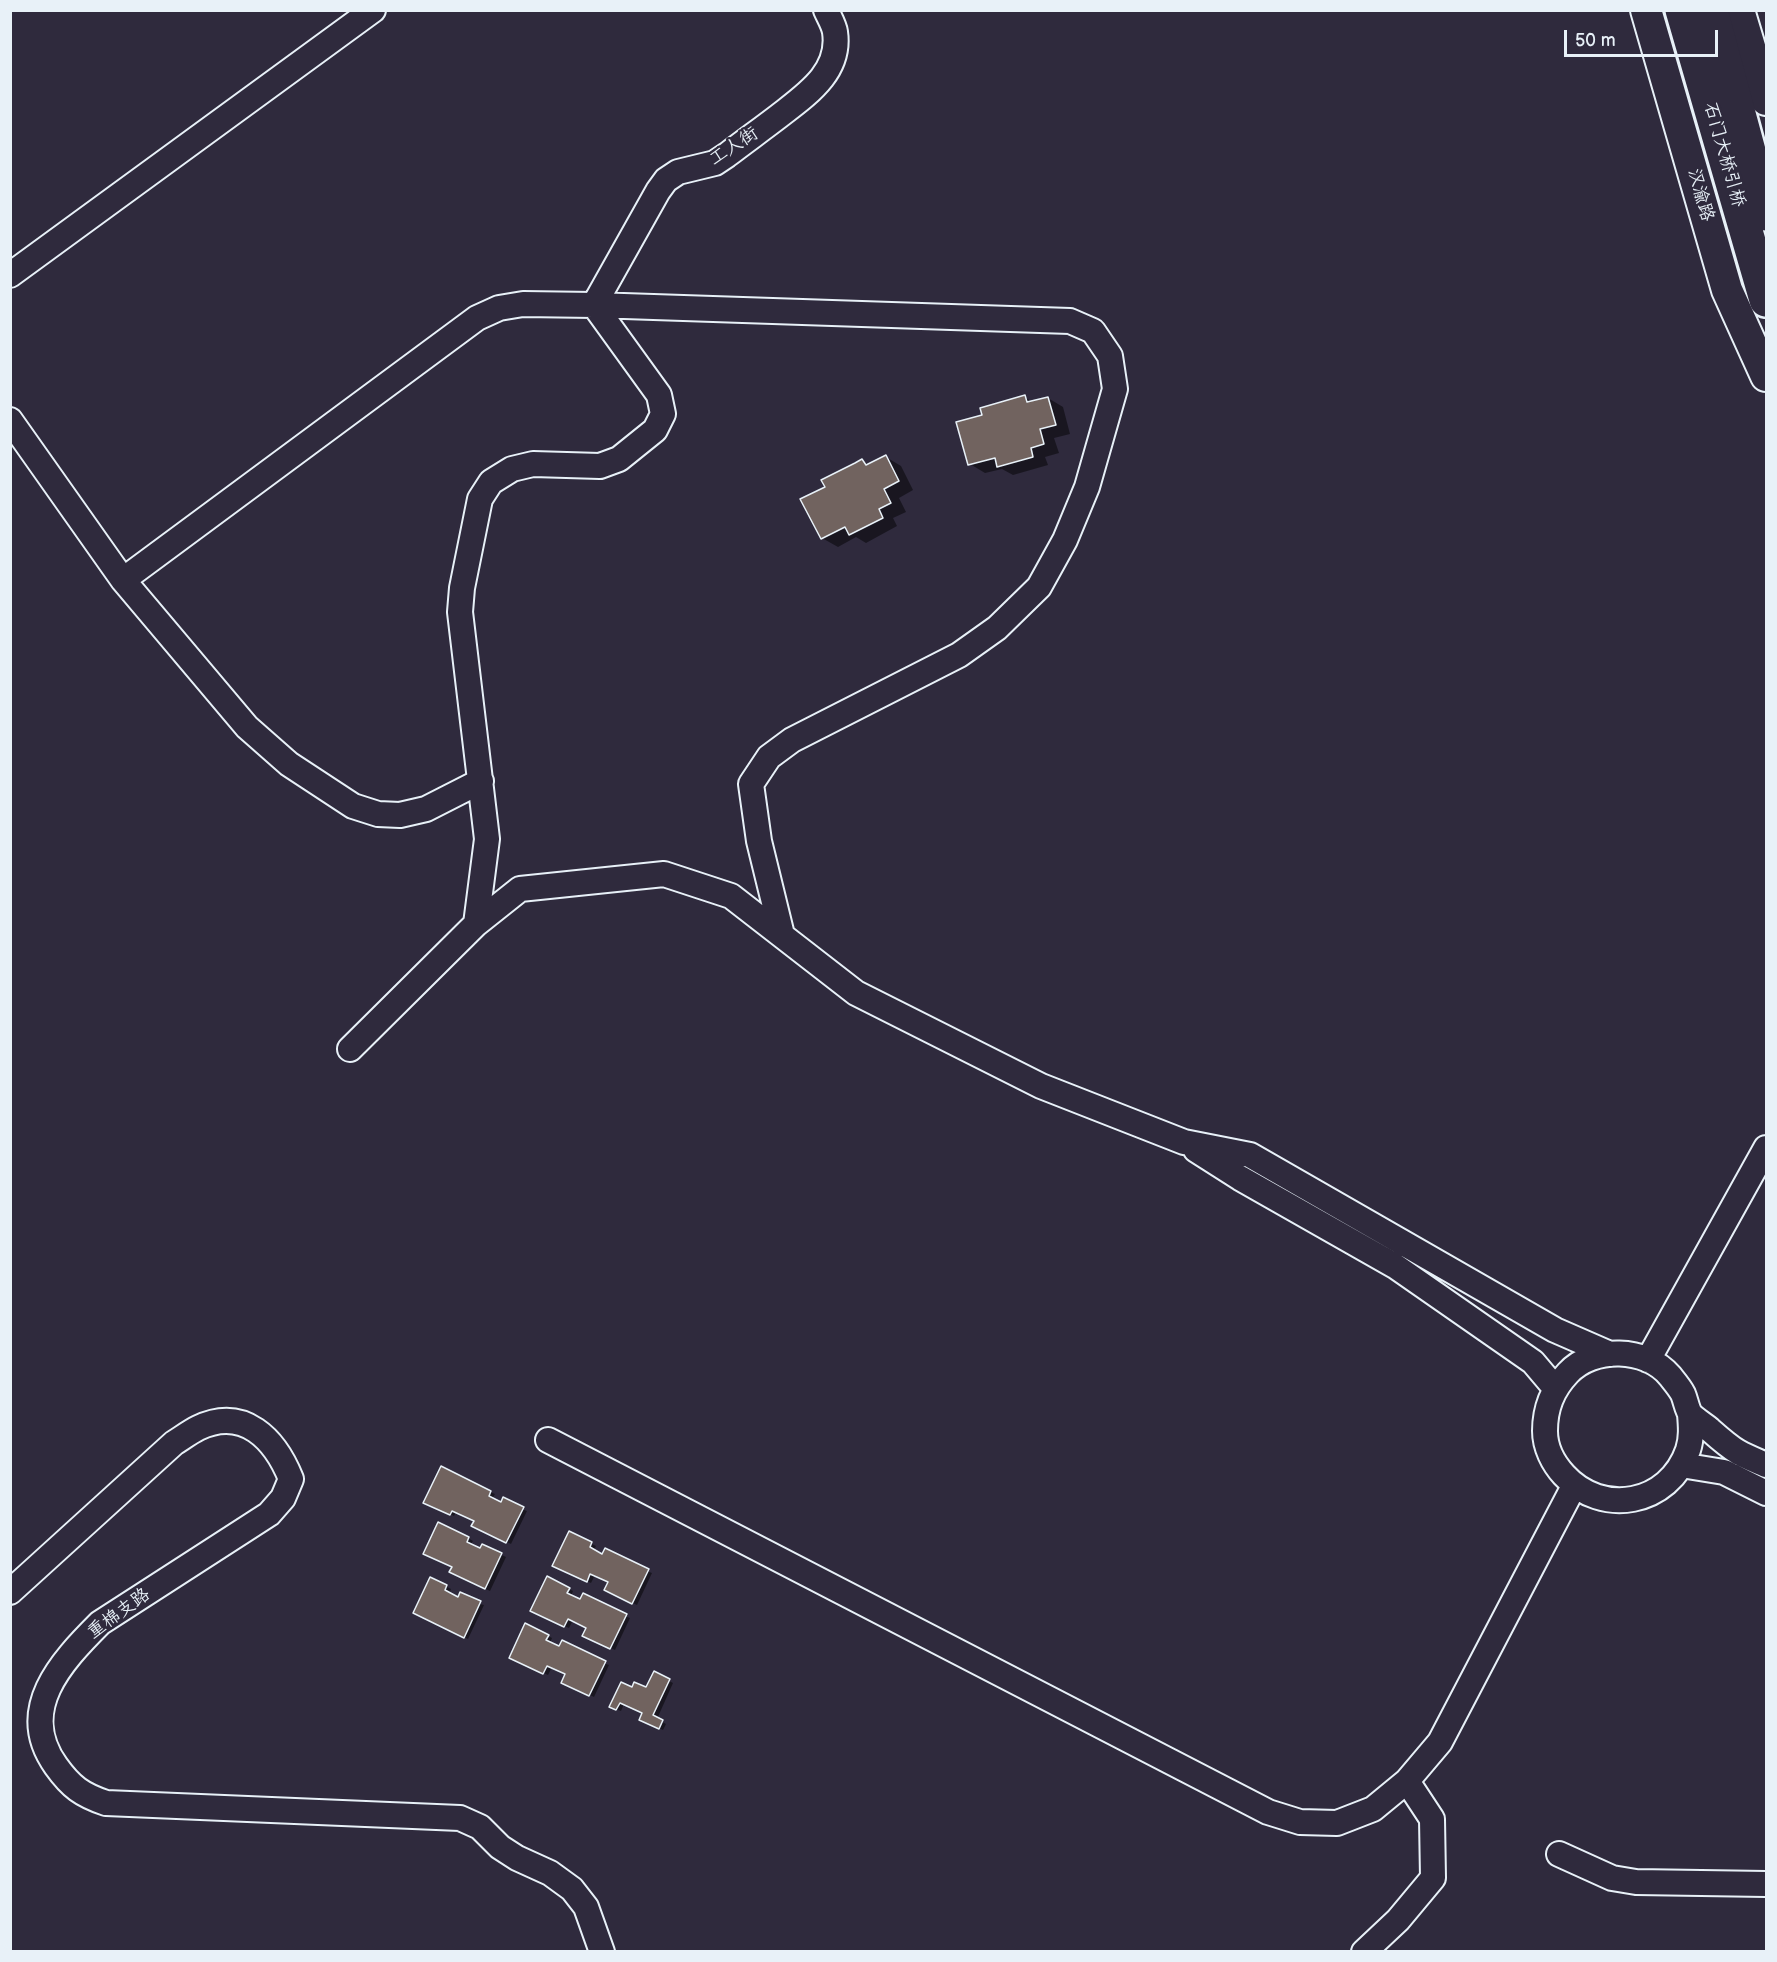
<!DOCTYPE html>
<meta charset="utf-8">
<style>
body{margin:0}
#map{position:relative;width:1777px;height:1962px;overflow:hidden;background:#2f2a3d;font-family:"Balsamiq Sans",sans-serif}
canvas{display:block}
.frame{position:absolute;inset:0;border:12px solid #e8f1f8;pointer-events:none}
.scale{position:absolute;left:1564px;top:30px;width:154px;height:27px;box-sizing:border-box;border:3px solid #e8f1f8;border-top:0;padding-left:8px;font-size:18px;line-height:21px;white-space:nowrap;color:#e8f1f8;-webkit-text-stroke:4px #2f2a3d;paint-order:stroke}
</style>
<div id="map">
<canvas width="1777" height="1962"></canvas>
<div class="frame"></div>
<div class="scale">50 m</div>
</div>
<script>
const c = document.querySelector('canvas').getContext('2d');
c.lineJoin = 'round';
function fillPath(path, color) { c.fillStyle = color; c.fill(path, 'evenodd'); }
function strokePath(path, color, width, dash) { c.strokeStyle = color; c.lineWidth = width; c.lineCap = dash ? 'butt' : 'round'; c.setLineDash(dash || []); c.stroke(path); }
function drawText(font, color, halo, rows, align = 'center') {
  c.font = font + ' "Balsamiq Sans","LXGW WenKai TC",sans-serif'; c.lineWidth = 4.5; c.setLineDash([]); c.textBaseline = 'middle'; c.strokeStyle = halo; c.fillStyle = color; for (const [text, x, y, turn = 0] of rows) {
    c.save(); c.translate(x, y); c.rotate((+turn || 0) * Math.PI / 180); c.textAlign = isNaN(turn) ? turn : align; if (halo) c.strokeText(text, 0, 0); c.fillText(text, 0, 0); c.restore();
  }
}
fillPath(new Path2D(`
 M 1024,397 L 1033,402 L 1048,398 L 1063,407 L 1070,434 L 1054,438 L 1059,453 L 1045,457 L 1048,465 L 1013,475 L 1002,469 L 985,473 L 970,464 L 984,416 Z
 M 886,457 L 901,466 L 913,490 L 899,498 L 906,512 L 893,518 L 897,526 L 866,543 L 856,537 L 838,547 L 822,538 L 827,487 L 862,461 L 870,465 Z
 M 490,1492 L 495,1494 L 492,1499 L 527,1511 L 511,1544 L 477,1528 L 476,1521 L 456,1512 L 454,1516 L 430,1504 Z
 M 569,1533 L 596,1546 L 593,1551 L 652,1573 L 637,1605 L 610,1592 L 610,1582 L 595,1575 L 591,1583 L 558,1567 Z
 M 468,1538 L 473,1541 L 470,1545 L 481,1550 L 483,1546 L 506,1557 L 490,1591 L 451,1572 Z
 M 431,1579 L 451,1589 L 449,1594 L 459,1599 L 484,1605 L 468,1639 L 419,1615 Z
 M 569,1589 L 573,1591 L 571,1596 L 630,1618 L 615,1650 L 588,1637 L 588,1627 L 573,1620 L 569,1628 L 536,1613 Z
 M 548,1636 L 552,1638 L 550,1643 L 609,1665 L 594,1697 L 567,1684 L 567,1674 L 552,1667 L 548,1675 L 515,1660 Z
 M 654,1673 L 673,1683 L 657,1719 L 666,1724 L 663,1730 L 645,1721 L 644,1713 L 624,1704 L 621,1711 L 611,1707 L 632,1689 L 647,1689 Z`), '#0007');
const building = new Path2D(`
 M 1025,395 L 1027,402 L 1048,397 L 1056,425 L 1040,429 L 1044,444 L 1031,448 L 1033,457 L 997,467 L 995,458 L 968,465 L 956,422 L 982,415 L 980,408 Z
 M 886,455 L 899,481 L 884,489 L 891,503 L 879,509 L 883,518 L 849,535 L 845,527 L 821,539 L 800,499 L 825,487 L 821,480 L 855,463 L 862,459 L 866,465 Z
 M 441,1466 L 491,1491 L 489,1496 L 501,1502 L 503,1497 L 524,1507 L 506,1543 L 471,1526 L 474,1521 L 452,1511 L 450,1515 L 423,1503 Z
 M 438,1522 L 469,1537 L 467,1542 L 480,1548 L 482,1544 L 502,1553 L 485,1589 L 449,1572 L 452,1567 L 423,1554 Z
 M 569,1531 L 592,1542 L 590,1547 L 602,1554 L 605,1548 L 649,1569 L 632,1604 L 604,1590 L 608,1582 L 590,1574 L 587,1582 L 552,1566 Z
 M 547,1576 L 570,1588 L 567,1593 L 580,1599 L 583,1593 L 627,1614 L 610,1649 L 582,1636 L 586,1628 L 568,1619 L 564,1627 L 530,1611 Z
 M 430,1577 L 447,1585 L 445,1590 L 458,1597 L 460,1592 L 481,1601 L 464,1638 L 413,1613 Z
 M 525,1623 L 549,1635 L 546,1640 L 559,1646 L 562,1640 L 606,1661 L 589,1696 L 561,1683 L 565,1674 L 547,1666 L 543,1674 L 509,1658 Z
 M 654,1671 L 670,1679 L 653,1715 L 663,1720 L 659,1729 L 639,1720 L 642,1713 L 620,1703 L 616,1710 L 609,1707 L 621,1682 L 632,1687 L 634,1682 L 646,1687 Z`);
fillPath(building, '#71635f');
strokePath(building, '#e8f1f8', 1.5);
const minor = new Path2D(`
 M 10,275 L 373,10
 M 594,305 L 658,191 L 666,180 L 678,172 L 715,163 L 727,155 C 744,142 762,129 779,116 C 806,95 841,72 835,32 C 834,25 829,17 826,10
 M 10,420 L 123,580 L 247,727 L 289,764 L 353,806 L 378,814 L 400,815 L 426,809 L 481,781
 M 123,580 L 477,318 L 499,308 L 523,304 L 594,305 L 1070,321 L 1093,331 L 1110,356 L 1115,389 L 1087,487 L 1065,540 L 1039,587 L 997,628 L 959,655 L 792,740 L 769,757 L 751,784 L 759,841 L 782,935
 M 476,924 L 487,839 L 460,612 L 462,588 L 480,499 L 491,482 L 512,469 L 533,464 L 600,466 L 619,459 L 655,430 L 663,414 L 659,395 L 594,305
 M 350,1049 L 476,924 L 520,889 L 664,874 L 731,896 L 856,993 L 1041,1086 L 1184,1142 L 1250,1155 L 1555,1330 L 1610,1354
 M 1196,1150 L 1240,1178 L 1395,1266 L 1533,1362 L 1555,1388
 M 1648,1360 L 1766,1148
 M 1690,1414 C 1691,1426 1692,1438 1688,1450 C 1669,1505 1602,1517 1564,1475 C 1553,1463 1545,1447 1545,1431 C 1545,1408 1552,1390 1568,1373 C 1593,1346 1646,1347 1670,1376 C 1674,1381 1680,1388 1683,1394 C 1686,1401 1687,1410 1691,1415 C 1696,1420 1704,1425 1709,1429 C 1718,1437 1728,1446 1738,1452 C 1747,1457 1757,1461 1766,1465
 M 548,1440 L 1268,1812 L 1300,1822 L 1337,1823 L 1373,1809 L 1407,1781 L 1440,1742 L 1574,1486
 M 1681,1465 L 1724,1472 L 1766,1493
 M 10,1592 L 174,1443 C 182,1438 190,1432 198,1428 C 244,1406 275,1439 291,1479 L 283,1498 L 269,1514 L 100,1623 C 61,1662 16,1710 56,1766 C 71,1787 82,1795 106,1803 L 460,1818 L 480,1827 L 500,1847 L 517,1858 L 550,1873 L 572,1889 L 586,1907 L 602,1952
 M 1559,1854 L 1612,1878 L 1636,1882 L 1766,1884
 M 1364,1952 L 1398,1920 L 1433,1878 L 1432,1819 L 1407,1781`);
const tertiary = new Path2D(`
 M 1646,10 L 1727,290 L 1766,376
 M 1739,10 L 1766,100`);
const primary = new Path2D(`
 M 1682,10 L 1766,300
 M 1711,10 L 1766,214`);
strokePath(minor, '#e8f1f8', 28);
strokePath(tertiary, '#e8f1f8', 34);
strokePath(primary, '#e8f1f8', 38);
strokePath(minor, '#2f2a3d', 24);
strokePath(tertiary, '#2f2a3d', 30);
strokePath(primary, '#2f2a3d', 33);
drawText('18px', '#e8f1f8', '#2f2a3d', [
 ["工人街",734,147,-33],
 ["石门大桥引桥",1724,155,74],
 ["汉渝路",1700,195,74],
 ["重棉支路",119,1614,-36]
]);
</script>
